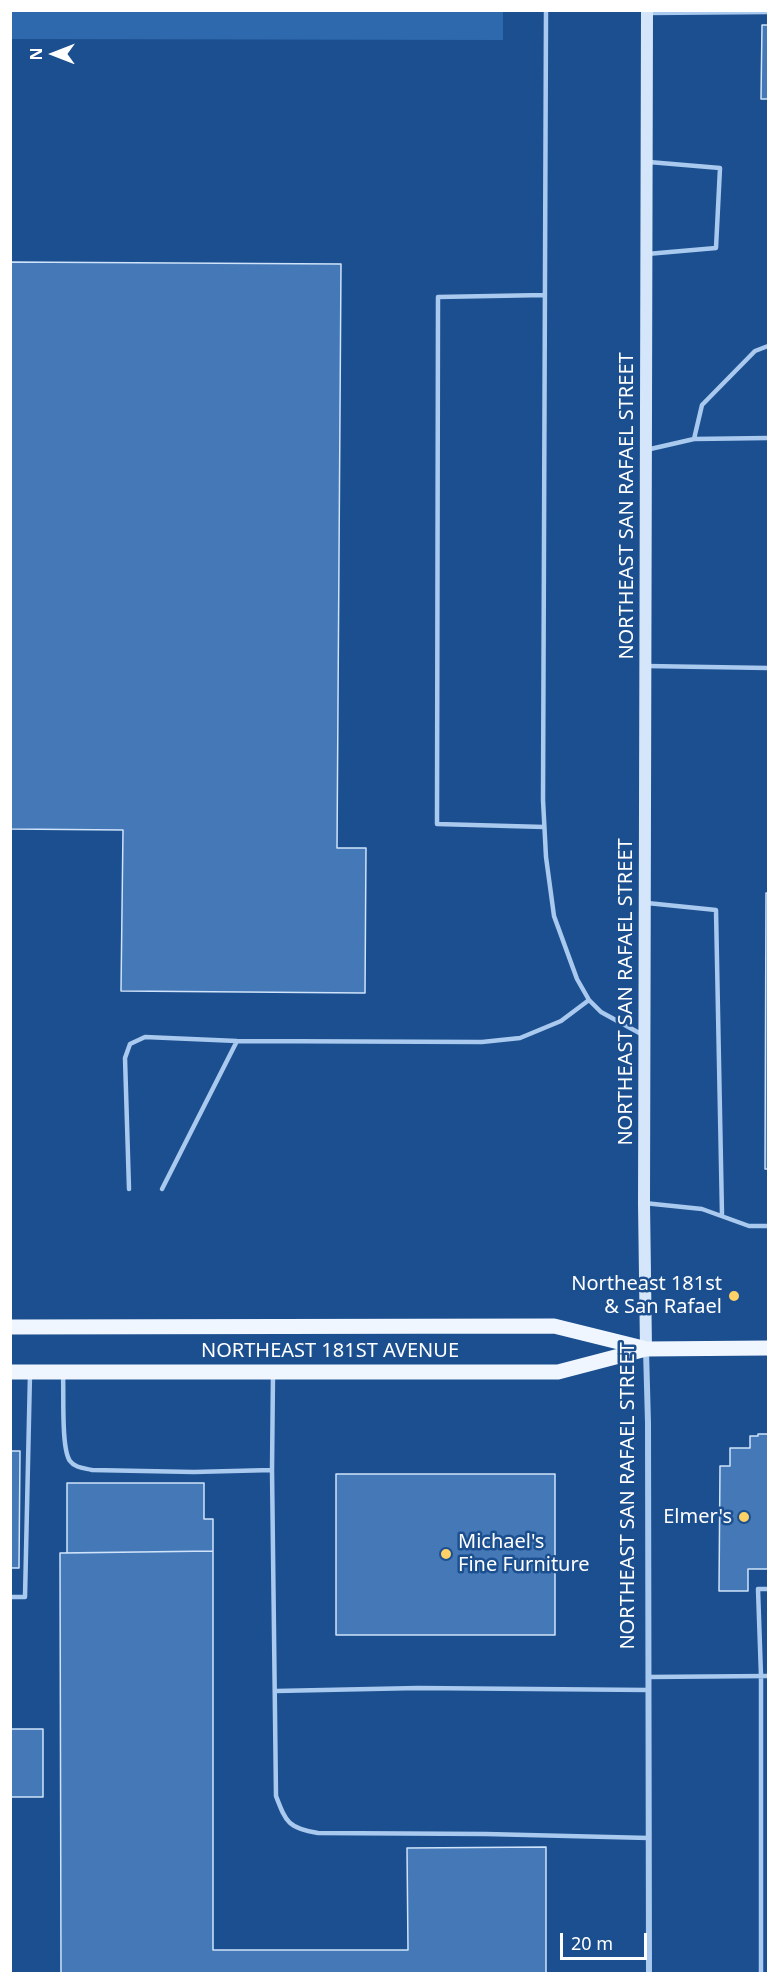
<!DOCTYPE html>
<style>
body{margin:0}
#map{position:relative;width:779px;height:1984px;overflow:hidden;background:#1b4f8f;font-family:"Noto Sans",sans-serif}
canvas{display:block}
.frame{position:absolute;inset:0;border:12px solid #fff;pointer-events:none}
.north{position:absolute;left:24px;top:24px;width:60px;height:60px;-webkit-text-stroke:4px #1b4f8f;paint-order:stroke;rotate:270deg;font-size:16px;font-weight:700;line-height:24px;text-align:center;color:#fff}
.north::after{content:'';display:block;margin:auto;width:21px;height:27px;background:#fff;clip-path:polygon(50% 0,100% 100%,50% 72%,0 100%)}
.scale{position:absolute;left:560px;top:1933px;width:87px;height:27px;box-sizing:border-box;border:3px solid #fff;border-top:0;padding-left:8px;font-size:18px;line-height:21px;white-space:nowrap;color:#fff;-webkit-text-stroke:4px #1b4f8f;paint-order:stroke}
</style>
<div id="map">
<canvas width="779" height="1984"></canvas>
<div class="frame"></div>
<div class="north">N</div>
<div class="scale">20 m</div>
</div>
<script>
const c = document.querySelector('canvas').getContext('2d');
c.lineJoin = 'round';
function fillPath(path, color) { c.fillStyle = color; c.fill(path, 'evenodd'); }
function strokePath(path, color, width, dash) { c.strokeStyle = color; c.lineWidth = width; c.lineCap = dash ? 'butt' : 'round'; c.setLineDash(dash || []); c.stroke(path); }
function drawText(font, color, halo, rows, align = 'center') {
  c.font = font + ' "Noto Sans",sans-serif'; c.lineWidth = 5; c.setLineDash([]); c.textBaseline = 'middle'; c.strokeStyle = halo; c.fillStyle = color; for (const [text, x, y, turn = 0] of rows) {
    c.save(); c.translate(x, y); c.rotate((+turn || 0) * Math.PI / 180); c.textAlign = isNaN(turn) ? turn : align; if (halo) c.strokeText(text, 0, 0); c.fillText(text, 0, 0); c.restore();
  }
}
fillPath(new Path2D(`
 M 11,10 L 503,11 L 503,40 L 11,39 Z`), '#2e69ad');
const building = new Path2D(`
 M 762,25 L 768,25 L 768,99 L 761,99 Z
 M 10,262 L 341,264 L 337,848 L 366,848 L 365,993 L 121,991 L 123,830 L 10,829 Z
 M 766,893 L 768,893 L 768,1169 L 765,1169 Z
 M 758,1434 L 768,1434 L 768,1569 L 748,1569 L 748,1591 L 719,1591 L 720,1466 L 730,1466 L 730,1448 L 750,1448 L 750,1436 L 758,1436 Z
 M 10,1451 L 20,1451 L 19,1568 L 10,1568 Z
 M 336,1474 L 555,1474 L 555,1635 L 336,1635 Z
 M 67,1483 L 204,1483 L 204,1519 L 213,1519 L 213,1551 L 67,1553 Z
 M 213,1551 L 213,1950 L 408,1950 L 407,1848 L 546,1847 L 546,1974 L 61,1974 L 60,1553 Z
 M 10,1729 L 43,1729 L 43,1797 L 10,1797 Z`);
fillPath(building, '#4478b7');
strokePath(building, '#cfe3fa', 1.5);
strokePath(new Path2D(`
 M 546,10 L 543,800 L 546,857 L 554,916 L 577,979 L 589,1000 L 601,1012 L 643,1035
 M 648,13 L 768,12
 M 647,254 L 716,248 L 720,168 L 649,162
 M 694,439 L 702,405 L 755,351 L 768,346
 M 646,450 L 694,439 L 768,438
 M 646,666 L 768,668
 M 544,827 L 437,824 L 438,297 L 545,295
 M 647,903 L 716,910 L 722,1215
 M 129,1189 L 125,1058 L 130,1044 L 145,1037 L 237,1041 L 482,1042 L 520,1038 L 561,1021 L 589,1000
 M 162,1189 L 237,1041
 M 644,1203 L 702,1209 L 749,1226 L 768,1226
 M 63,1375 C 64,1393 61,1449 70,1461 C 75,1468 84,1468 92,1470 L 194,1472 L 272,1470 L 273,1374
 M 272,1470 L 276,1796 C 286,1822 288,1828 318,1833 L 486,1834 L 649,1838
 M 10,1597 L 25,1597 L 30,1374
 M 648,1677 L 768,1676
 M 276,1691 L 418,1688 L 648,1690
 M 761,1974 L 761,1676 L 758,1589 L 768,1589`), '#a9c9ee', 4.5);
strokePath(new Path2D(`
 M 646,1350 L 648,1423 L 649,1974`), '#a9c9ee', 6);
strokePath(new Path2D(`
 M 646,1349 L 644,1203 L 647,10`), '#d6e6fa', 12);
strokePath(new Path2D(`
 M 10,1327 L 554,1326 L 643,1348
 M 10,1372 L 558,1372 L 646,1349 L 768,1348`), '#f0f6ff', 15);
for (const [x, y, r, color] of [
 [734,1296,6,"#ffd166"],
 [744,1517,6,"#ffd166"],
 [446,1554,6,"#ffd166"]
]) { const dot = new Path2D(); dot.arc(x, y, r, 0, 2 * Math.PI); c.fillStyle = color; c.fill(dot); strokePath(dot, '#1b4f8f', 2); }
drawText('20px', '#fff', '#1b4f8f', [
 ["NORTHEAST SAN RAFAEL STREET",627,506,-90],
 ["NORTHEAST SAN RAFAEL STREET",626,992,-90],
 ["NORTHEAST 181ST AVENUE",330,1351],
 ["NORTHEAST SAN RAFAEL STREET",628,1496,-90]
]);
drawText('20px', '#fff', '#1b4f8f', [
 ["Northeast 181st",722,1284],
 ["& San Rafael",722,1307],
 ["Elmer's",732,1517],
 ["Michael's",458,1542,"left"],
 ["Fine Furniture",458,1565,"left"]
], 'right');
</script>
